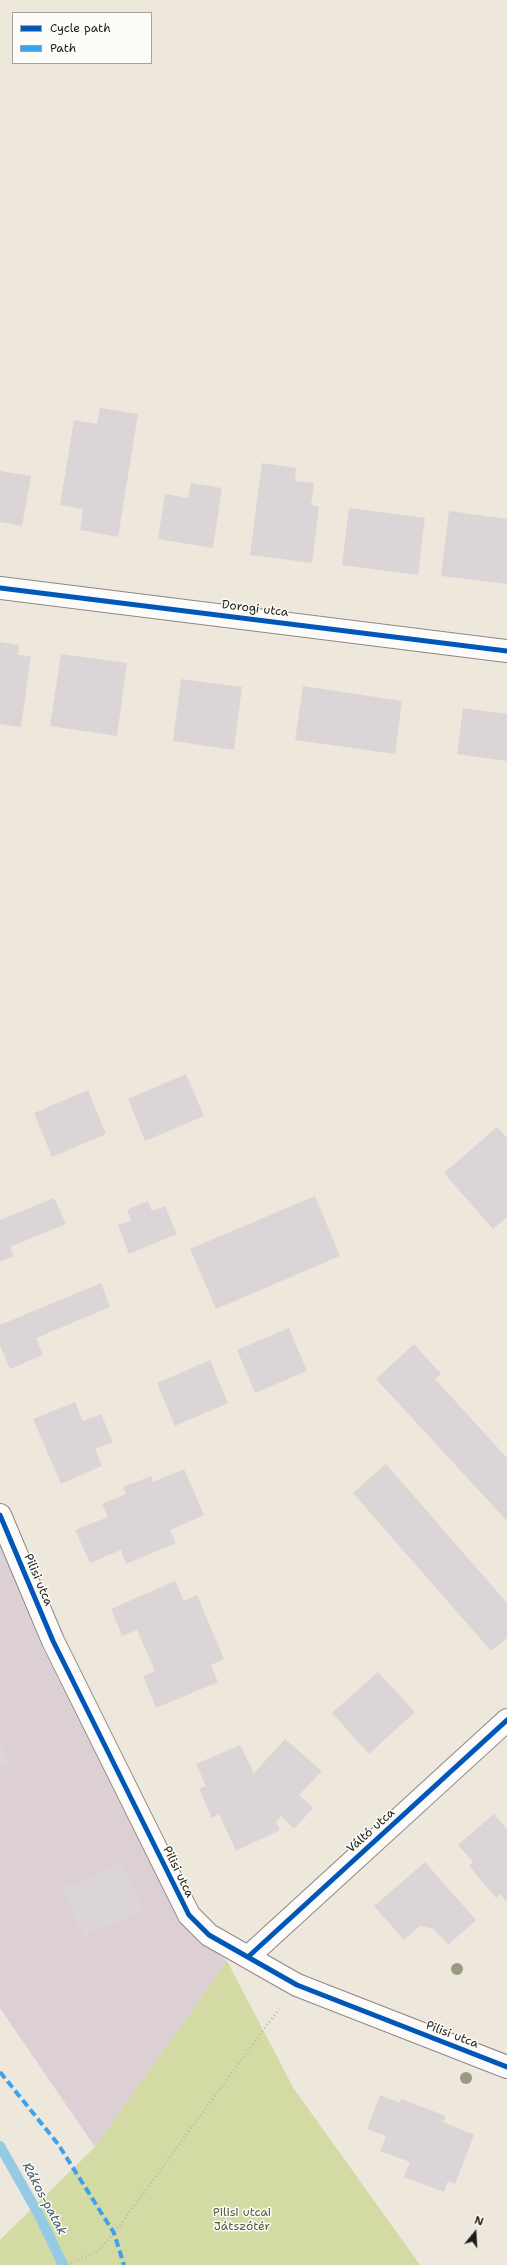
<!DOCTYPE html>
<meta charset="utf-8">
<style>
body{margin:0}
#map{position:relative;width:507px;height:2265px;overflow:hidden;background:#eee7dc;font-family:"Shantell Sans",sans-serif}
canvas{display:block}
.legend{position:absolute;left:12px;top:12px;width:140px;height:52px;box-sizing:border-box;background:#fdfcf7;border:1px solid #a3a29f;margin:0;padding:5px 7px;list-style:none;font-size:12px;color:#1c1c1c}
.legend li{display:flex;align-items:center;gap:8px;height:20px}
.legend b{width:20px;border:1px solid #a3a29f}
.north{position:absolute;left:455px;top:2213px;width:40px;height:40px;-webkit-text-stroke:3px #fdfcf7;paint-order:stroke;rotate:18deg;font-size:11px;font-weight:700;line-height:16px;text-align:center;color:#1c1c1c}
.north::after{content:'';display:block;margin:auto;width:14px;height:18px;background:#1c1c1c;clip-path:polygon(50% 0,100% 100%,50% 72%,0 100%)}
</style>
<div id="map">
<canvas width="507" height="2265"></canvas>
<ul class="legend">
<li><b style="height:5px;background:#0057b8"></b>Cycle path</li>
<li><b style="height:5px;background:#3da2ea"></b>Path</li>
</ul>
<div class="north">N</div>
</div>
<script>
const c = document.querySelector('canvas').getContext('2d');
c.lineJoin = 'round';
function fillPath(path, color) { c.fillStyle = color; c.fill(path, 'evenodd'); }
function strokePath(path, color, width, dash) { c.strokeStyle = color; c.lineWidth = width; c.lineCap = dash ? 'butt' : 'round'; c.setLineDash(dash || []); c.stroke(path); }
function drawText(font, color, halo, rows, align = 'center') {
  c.font = font + ' "Shantell Sans",sans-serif'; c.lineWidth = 3; c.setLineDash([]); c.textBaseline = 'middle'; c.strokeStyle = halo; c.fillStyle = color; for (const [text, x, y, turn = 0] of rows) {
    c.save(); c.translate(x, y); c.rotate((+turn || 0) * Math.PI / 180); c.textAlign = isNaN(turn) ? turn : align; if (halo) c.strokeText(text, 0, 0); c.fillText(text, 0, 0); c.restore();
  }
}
fillPath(new Path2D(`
 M 0,1545 L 42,1647 L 182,1923 L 227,1961 L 95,2147 L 0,2008 Z`), '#dcd0d5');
fillPath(new Path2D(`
 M 227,1961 L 294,2089 L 420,2265 L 0,2265 L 0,2240 L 95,2147 Z`), '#d3daa3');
strokePath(new Path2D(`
 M 0,2146 L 39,2215 L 63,2265`), '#94cae4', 10);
fillPath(new Path2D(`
 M 100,408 L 138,414 L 118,537 L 80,530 L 83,509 L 60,505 L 74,420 L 97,424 Z
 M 262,463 L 296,468 L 295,481 L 314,483 L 311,505 L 319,507 L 312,563 L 250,555 Z
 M 0,471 L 31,476 L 22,526 L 0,522 Z
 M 191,483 L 222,488 L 213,548 L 158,539 L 165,494 L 188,498 Z
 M 349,508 L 425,518 L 418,575 L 342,565 Z
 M 449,511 L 507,519 L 507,584 L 441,576 Z
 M 0,642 L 19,645 L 18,655 L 31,656 L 21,727 L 0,724 Z
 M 61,654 L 127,663 L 117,736 L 50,726 Z
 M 181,679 L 242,687 L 234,750 L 173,741 Z
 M 303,686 L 402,701 L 395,754 L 295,740 Z
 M 463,708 L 507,714 L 507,761 L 457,754 Z
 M 186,1074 L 204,1116 L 145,1141 L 128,1099 Z
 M 88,1090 L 106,1134 L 52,1157 L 34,1113 Z
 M 497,1127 L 507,1138 L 507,1217 L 493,1229 L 444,1173 Z
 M 315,1196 L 340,1256 L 216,1309 L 190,1249 Z
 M 54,1198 L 66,1224 L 10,1247 L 14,1256 L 0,1262 L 0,1220 Z
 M 148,1201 L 152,1211 L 165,1206 L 177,1234 L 129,1254 L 118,1225 L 131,1220 L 127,1210 Z
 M 101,1283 L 110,1307 L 36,1338 L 43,1355 L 10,1369 L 0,1345 L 0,1325 Z
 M 289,1328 L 307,1371 L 255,1393 L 237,1350 Z
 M 414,1344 L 441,1374 L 435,1379 L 507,1458 L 507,1521 L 376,1379 Z
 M 210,1360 L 228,1403 L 175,1426 L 157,1383 Z
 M 75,1402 L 83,1421 L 101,1414 L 113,1442 L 95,1449 L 102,1466 L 61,1484 L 33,1419 Z
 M 386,1464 L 507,1603 L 507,1638 L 491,1651 L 353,1493 Z
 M 184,1469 L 204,1515 L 170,1530 L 176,1543 L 126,1564 L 121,1550 L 90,1563 L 75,1530 L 108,1517 L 102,1504 L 126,1494 L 123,1487 L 151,1476 L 153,1482 Z
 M 175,1581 L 184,1601 L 197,1595 L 224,1659 L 211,1665 L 218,1682 L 156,1708 L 143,1676 L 155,1671 L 137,1630 L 122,1636 L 111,1609 Z
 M 378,1672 L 415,1712 L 369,1754 L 332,1713 Z
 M 285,1739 L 322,1771 L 299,1795 L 313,1808 L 294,1829 L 281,1816 L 276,1822 L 280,1830 L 236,1851 L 219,1814 L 212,1818 L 199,1789 L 206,1786 L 196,1764 L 240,1745 L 254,1773 Z
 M 0,1745 L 10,1762 L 0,1768 Z
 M 494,1814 L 507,1829 L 507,1902 L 500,1894 L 496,1898 L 469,1866 L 473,1862 L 458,1845 Z
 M 122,1862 L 144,1909 L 84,1937 L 62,1889 Z
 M 425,1862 L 476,1920 L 448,1945 L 434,1929 L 420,1926 L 404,1940 L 374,1906 Z
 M 380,2095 L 400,2103 L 401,2099 L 446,2116 L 443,2122 L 474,2135 L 455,2184 L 448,2181 L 444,2192 L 404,2177 L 410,2162 L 380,2151 L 386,2136 L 367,2129 Z`), '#dcd5d8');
const minor = new Path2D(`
 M 0,588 L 507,651
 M 0,1515 L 53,1641 L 189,1915 L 209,1935 L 297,1985 L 507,2067
 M 249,1956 L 507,1720`);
strokePath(minor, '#8c8883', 24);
strokePath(new Path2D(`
 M 67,2265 L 98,2251 L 114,2233 L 279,2009`), '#b9b8b7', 2.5, [1, 3]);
strokePath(minor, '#fcfbfa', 22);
strokePath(new Path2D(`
 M 0,2072 L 58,2144 L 114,2233 L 124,2265`), '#3da2ea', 4, [8, 4]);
strokePath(new Path2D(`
 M 0,588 L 507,651
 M 0,1515 L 53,1641 L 189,1915 L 209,1935 L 297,1985 L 507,2067
 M 249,1956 L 507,1720`), '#0057b8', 5);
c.fillStyle = '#999a83';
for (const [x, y] of [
 [457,1969],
 [466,2078]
]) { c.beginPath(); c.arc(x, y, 6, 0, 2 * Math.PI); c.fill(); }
drawText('12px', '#1c1c1c', '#fdfcf7', [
 ["Dorogi utca",255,609,7],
 ["Pilisi utca",38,1580,67],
 ["Váltó utca",371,1831,-42],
 ["Pilisi utca",178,1872,64],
 ["Pilisi utca",452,2035,21]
]);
drawText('12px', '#545b3b', '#fdfcf7', [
 ["Pilisi utcai",242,2213],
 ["Játszótér",242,2227]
]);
drawText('italic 13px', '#3c5c6e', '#fdfcf7', [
 ["Rákos-patak",44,2199,62]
]);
</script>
